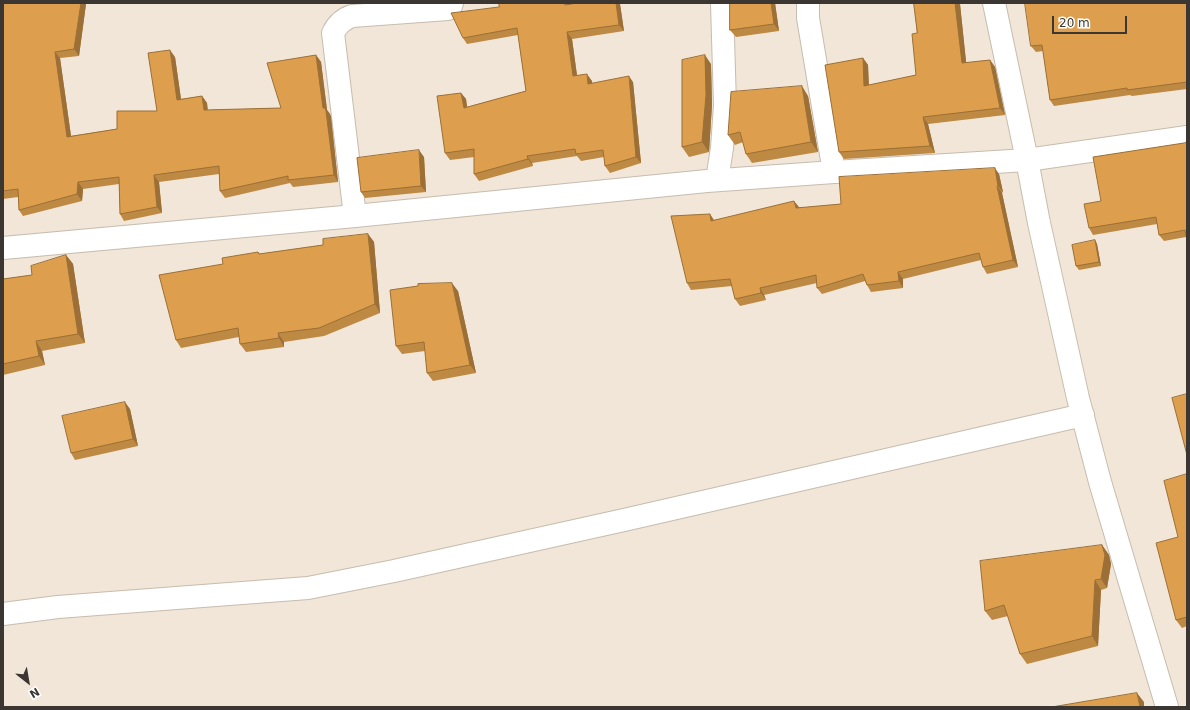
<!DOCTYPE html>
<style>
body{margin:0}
#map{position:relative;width:1190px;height:710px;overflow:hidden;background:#f1e6d8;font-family:"DejaVu Sans",sans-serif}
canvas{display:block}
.frame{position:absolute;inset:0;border:4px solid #3b3631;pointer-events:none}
.north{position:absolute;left:8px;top:662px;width:40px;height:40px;-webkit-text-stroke:3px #fff;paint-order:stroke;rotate:149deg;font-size:11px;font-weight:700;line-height:16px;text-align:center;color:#3b3631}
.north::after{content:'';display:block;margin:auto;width:14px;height:18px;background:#3b3631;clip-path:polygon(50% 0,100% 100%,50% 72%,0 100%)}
.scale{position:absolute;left:1052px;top:16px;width:75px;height:18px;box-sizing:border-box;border:2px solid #3b3631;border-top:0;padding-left:5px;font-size:12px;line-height:14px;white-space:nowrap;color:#3b3631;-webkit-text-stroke:3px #fff;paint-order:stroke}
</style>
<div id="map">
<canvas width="1190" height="710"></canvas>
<div class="frame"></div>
<div class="north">N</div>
<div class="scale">20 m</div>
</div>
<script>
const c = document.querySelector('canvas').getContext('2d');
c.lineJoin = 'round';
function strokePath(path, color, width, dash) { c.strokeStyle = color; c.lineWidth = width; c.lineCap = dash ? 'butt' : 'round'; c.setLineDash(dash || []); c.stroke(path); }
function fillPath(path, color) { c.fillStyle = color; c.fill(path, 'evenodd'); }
const minor = new Path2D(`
 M 808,3 L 808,18 L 834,172
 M 994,3 L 1027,160
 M 717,180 L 722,148 L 725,105 L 722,3
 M 355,216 L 333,33 C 337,25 343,19 352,16 L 448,9 L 451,6 L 452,3
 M 3,614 L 58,607 L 308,588 L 394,571 L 624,520 L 1083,415`);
const tertiary = new Path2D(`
 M 1027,160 L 1039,223 L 1078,398 L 1100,482 L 1167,707
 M 3,248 L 355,216 L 707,181 L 834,172 L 1027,160 L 1187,137`);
strokePath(minor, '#c7bcaf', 24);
strokePath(tertiary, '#c7bcaf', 24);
strokePath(minor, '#fff', 22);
strokePath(tertiary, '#fff', 22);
fillPath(new Path2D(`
 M 3,3 L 85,3 L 86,4 L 79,56 L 60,58 L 71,136 L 117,129 L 157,111 L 175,57 L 181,99 L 202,96 L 207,103 L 208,110 L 281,108 L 316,55 L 321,62 L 327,110 L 330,114 L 331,117 L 338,182 L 293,187 L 290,183 L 225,198 L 220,191 L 219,174 L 159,182 L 162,213 L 124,221 L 120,214 L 119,184 L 83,189 L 82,201 L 23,216 L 19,210 L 18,197 L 3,199 Z
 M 577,3 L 619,3 L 620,4 L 624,31 L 572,39 L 577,75 L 592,81 L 592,83 L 633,82 L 641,163 L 610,173 L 605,166 L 604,157 L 581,161 L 577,156 L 532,163 L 533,166 L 479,181 L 474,174 L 474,157 L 450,160 L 445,153 L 461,93 L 466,99 L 467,107 L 526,91 L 518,35 L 467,44 L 463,38 L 567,4 Z
 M 730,3 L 775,3 L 779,31 L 736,37 L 730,30 Z
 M 914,3 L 969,3 L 960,4 L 966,63 L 990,60 L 995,67 L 1005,115 L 928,124 L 935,153 L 844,159 L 839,152 L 863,58 L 868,65 L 869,85 L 916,75 L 917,33 Z
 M 1187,3 L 1187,89 L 1132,96 L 1130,95 L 1054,106 L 1050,100 L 1043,51 L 1036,52 L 1031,46 Z
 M 711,64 L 712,105 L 709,152 L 689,157 L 682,147 Z
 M 808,96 L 818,152 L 752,163 L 746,154 L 743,142 L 735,145 L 728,135 Z
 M 1184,143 L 1186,237 L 1164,241 L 1159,235 L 1157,224 L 1093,235 L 1089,228 L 1101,201 Z
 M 424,157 L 426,192 L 365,198 L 361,192 Z
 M 999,174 L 1003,192 L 1002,193 L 1018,267 L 987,274 L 983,267 L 981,260 L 903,279 L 903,288 L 871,292 L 867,285 L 865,281 L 822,294 L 817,288 L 817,283 L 764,295 L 766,300 L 740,306 L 735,299 L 732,286 L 691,290 L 687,283 L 710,214 L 714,220 L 799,207 L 799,208 L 841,204 Z
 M 368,234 L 374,242 L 380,313 L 324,336 L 284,342 L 284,347 L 246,352 L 240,344 L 239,337 L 181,348 L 176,340 L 223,264 L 258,252 L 260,254 L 323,245 Z
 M 1095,240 L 1097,244 L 1101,266 L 1079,270 L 1076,266 Z
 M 66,255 L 73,264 L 85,343 L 42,351 L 45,365 L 3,375 L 3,279 L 32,275 Z
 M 458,291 L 476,373 L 433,381 L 427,373 L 425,351 L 402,354 L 396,346 Z
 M 130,409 L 138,446 L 75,460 L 71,453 Z
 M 1187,474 L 1187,626 L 1182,628 L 1176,620 L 1178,537 Z
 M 1102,545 L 1109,555 L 1111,564 L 1107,588 L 1101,590 L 1098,646 L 1027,664 L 1020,654 L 1008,616 L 992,620 L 985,611 Z`), '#be8942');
fillPath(new Path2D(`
 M 81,3 L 85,3 L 86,4 L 79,56 L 74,49 Z
 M 616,3 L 619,3 L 620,4 L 624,31 L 619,25 Z
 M 771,3 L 775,3 L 779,31 L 774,24 Z
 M 955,3 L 959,3 L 960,4 L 967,70 L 962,63 Z
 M 567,32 L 572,39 L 578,83 L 573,76 Z
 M 170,50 L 175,57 L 182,106 L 177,100 Z
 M 55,52 L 60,58 L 72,143 L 67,137 Z
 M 316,55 L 321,62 L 327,110 L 330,114 L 331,117 L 338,182 L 334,175 L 323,108 Z
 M 705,55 L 711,64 L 712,105 L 709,152 L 702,142 Z
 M 863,58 L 868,65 L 869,94 L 864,86 Z
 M 990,60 L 995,67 L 1005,115 L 1000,108 Z
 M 587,74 L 592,81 L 593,90 L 588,84 Z
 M 629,76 L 633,82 L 641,163 L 636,157 Z
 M 802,86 L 808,96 L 818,152 L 811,142 Z
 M 461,93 L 466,99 L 468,114 L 464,108 Z
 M 202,96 L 207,103 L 208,117 L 204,110 Z
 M 923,117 L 928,124 L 935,153 L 930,146 Z
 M 419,150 L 424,157 L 426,192 L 421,186 Z
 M 527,156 L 532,163 L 533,166 L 528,159 Z
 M 995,168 L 999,174 L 1003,192 L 998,186 Z
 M 154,175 L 159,182 L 162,213 L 157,207 Z
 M 78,182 L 83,189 L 82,201 L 77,194 Z
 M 997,186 L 1002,193 L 1018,267 L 1013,260 Z
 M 794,201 L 799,207 L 801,215 L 796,208 Z
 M 710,214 L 714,221 L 711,221 Z
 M 368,234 L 374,242 L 380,313 L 375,304 Z
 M 1095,240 L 1097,244 L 1101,266 L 1099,262 Z
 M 66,255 L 73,264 L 85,343 L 78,334 Z
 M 898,272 L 903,279 L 903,288 L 899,281 Z
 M 452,283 L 458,291 L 476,373 L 470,365 Z
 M 760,288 L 764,295 L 766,300 L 761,293 Z
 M 278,333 L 284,342 L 284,347 L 279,338 Z
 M 36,341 L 42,351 L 45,365 L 39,356 Z
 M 125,402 L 130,409 L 138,446 L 133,439 Z
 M 1102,545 L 1109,555 L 1111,564 L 1107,588 L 1101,579 Z
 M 1095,580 L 1101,590 L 1098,646 L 1092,636 Z
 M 1137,693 L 1144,702 L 1144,707 L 1140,707 Z`), '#9b6f36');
const building = new Path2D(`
 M 3,3 L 81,3 L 74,49 L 55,52 L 67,137 L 117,129 L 117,111 L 157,111 L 148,53 L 170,50 L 177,100 L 202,96 L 204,110 L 281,108 L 267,63 L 316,55 L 323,108 L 325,108 L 326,111 L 334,175 L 288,180 L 288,176 L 220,191 L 219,166 L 154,175 L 157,207 L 120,214 L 119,177 L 78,182 L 77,194 L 19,210 L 18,189 L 3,191 Z
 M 499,3 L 564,3 L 565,5 L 577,3 L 616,3 L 619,25 L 567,32 L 573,76 L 587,74 L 588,84 L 629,76 L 636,157 L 605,166 L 603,150 L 576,154 L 575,149 L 527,156 L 528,159 L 474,174 L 474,149 L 445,153 L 437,96 L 461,93 L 464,108 L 526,91 L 517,28 L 463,38 L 451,13 L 499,7 Z
 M 730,3 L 771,3 L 774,24 L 730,30 Z
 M 914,3 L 955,3 L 962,63 L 990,60 L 1000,108 L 923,117 L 930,146 L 839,152 L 825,65 L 863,58 L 864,86 L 916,75 L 912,34 L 917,33 Z
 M 1025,3 L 1187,3 L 1187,82 L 1127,90 L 1127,88 L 1050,100 L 1042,45 L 1031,46 Z
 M 705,55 L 706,95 L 702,142 L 682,147 L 682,60 Z
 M 802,86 L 811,142 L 746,154 L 740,132 L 728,135 L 731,92 Z
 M 1187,142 L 1187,241 L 1185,230 L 1159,235 L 1156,217 L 1089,228 L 1084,204 L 1101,201 L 1093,157 L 1184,143 Z
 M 419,150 L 421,186 L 361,192 L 357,158 Z
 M 995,168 L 998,186 L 997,186 L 1013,260 L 983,267 L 979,253 L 898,272 L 899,281 L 867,285 L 863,274 L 817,288 L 816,275 L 760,288 L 761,293 L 735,299 L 730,279 L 687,283 L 671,216 L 710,214 L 711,221 L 794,201 L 796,208 L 841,204 L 839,177 Z
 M 368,234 L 375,304 L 319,328 L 278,333 L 279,338 L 240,344 L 238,328 L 176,340 L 159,275 L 223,264 L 222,258 L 258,252 L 259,254 L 323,245 L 323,239 Z
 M 1095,240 L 1099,262 L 1076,266 L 1072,245 Z
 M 66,255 L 78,334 L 36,341 L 39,356 L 3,364 L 3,279 L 32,275 L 31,266 Z
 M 452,283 L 470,365 L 427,373 L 424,342 L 396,346 L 390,290 L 418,286 L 418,284 Z
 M 1187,394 L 1187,455 L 1172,398 Z
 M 125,402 L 133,439 L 71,453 L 62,416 Z
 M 1187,474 L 1187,617 L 1176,620 L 1156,543 L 1178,537 L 1164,481 Z
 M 1102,545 L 1105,555 L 1101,579 L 1095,580 L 1092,636 L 1020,654 L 1004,605 L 985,611 L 980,561 Z
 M 1137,693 L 1140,707 L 1052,707 Z`);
fillPath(building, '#dd9f4d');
strokePath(building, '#9b6f36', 1);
</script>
